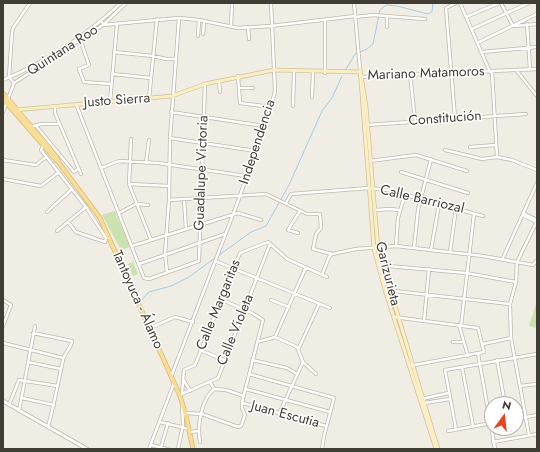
<!DOCTYPE html>
<meta charset="utf-8">
<style>
body{margin:0}
#map{position:relative;width:540px;height:452px;overflow:hidden;background:#f0ede4;font-family:Jost,sans-serif}
canvas{display:block}
.frame{position:absolute;inset:0;border:4px solid #423d34;pointer-events:none}
.north{position:absolute;left:484px;top:396px;width:40px;height:40px;box-sizing:border-box;background:#fff;border:1px solid #b3b1ae;border-radius:50%;rotate:15deg;font-size:11px;font-weight:700;line-height:16px;text-align:center;color:#423d34}
.north::after{content:'';display:block;margin:auto;width:14px;height:18px;background:#ea4321;clip-path:polygon(50% 0,100% 100%,50% 72%,0 100%)}
</style>
<div id="map">
<canvas width="540" height="452"></canvas>
<div class="frame"></div>
<div class="north">N</div>
</div>
<script>
const c = document.querySelector('canvas').getContext('2d');
c.lineJoin = 'round';
function fillPath(path, color) { c.fillStyle = color; c.fill(path, 'evenodd'); }
function strokePath(path, color, width, dash) { c.strokeStyle = color; c.lineWidth = width; c.lineCap = dash ? 'butt' : 'round'; c.setLineDash(dash || []); c.stroke(path); }
function drawText(font, color, halo, rows, align = 'center') {
  c.font = font + ' Jost,sans-serif'; c.lineWidth = 3; c.setLineDash([]); c.textBaseline = 'middle'; c.strokeStyle = halo; c.fillStyle = color; for (const [text, x, y, turn = 0] of rows) {
    c.save(); c.translate(x, y); c.rotate((+turn || 0) * Math.PI / 180); c.textAlign = isNaN(turn) ? turn : align; if (halo) c.strokeText(text, 0, 0); c.fillText(text, 0, 0); c.restore();
  }
}
fillPath(new Path2D(`
 M 115,211 L 130,247 L 121,250 L 102,215 Z
 M 133,262 L 138,274 L 133,276 L 128,264 Z
 M 537,301 L 537,328 L 529,326 Z`), '#cae2af');
strokePath(new Path2D(`
 M 345,71 L 355,54 L 367,49 L 373,44 L 380,10 L 386,5 L 397,6 L 428,14 L 432,12 L 433,3
 M 218,256 L 251,232 L 266,226 L 289,185 L 322,111 L 332,98 L 342,76
 M 139,303 L 149,292 L 171,286 L 189,277 L 215,258`), '#a3ccea', 1);
const minor = new Path2D(`
 M 354,3 L 360,69
 M 460,3 L 490,72
 M 501,3 L 513,26
 M 387,16 L 387,27
 M 355,17 L 373,15 L 425,19
 M 466,17 L 499,3
 M 325,21 L 325,73
 M 102,22 L 103,25 L 179,18 L 199,20 L 238,28 L 271,26 L 355,16
 M 527,24 L 530,69
 M 231,26 L 232,3
 M 515,26 L 537,24
 M 248,27 L 249,39
 M 472,29 L 529,3
 M 203,34 L 204,21
 M 198,36 L 199,20
 M 80,39 L 89,65 L 79,69 L 84,82 L 111,84
 M 479,42 L 537,14
 M 114,52 L 153,56 L 166,59 L 176,59
 M 482,52 L 537,47
 M 516,70 L 537,96
 M 492,72 L 497,157
 M 112,74 L 151,78
 M 410,74 L 415,120
 M 238,76 L 240,103 L 271,107
 M 360,77 L 537,69
 M 3,80 C 46,62 88,34 121,3
 M 219,81 L 220,92
 M 14,83 L 9,77 L 12,33 L 13,28 L 30,3
 M 239,88 L 253,88
 M 312,97 L 313,72
 M 149,98 L 157,19
 M 110,102 L 117,24
 M 76,104 L 144,278 L 149,279 L 199,261 L 205,84
 M 55,106 L 55,113 L 81,174
 M 293,106 L 294,72
 M 3,112 L 14,83 L 103,25 L 126,3
 M 171,112 L 264,126
 M 455,118 L 446,8 L 456,3
 M 367,125 L 526,114
 M 36,126 L 74,172 L 78,169
 M 30,127 L 41,124 L 59,124
 M 170,138 L 256,151
 M 131,139 L 129,184 L 151,240
 M 44,144 L 41,150 L 86,207 L 106,238 L 105,242 L 76,232 L 68,222
 M 470,147 L 496,145
 M 445,150 L 482,159 L 497,157 L 512,160 L 537,170
 M 3,160 L 36,165 L 46,157
 M 370,161 L 416,155 L 467,171
 M 146,163 L 149,140
 M 101,168 L 119,161 L 158,163 L 246,176
 M 401,172 L 468,193
 M 3,179 L 41,186 L 59,172
 M 129,184 L 169,186
 M 184,199 L 186,229
 M 169,200 L 266,194 L 307,214 L 320,214 L 321,228 L 316,234 L 313,249 L 332,254
 M 286,203 L 291,194 L 369,188 L 388,190 L 483,216
 M 375,210 L 391,209 L 399,210
 M 47,212 L 72,189
 M 119,213 L 136,204 L 148,205
 M 523,213 L 537,220
 M 522,215 L 537,222
 M 57,231 L 86,207
 M 298,233 L 288,230 L 300,211
 M 132,246 L 238,213 L 261,220
 M 396,246 L 398,218 L 405,194
 M 414,248 L 418,210 L 431,159
 M 431,250 L 439,204
 M 450,252 L 456,208
 M 502,260 L 537,183
 M 215,261 L 330,308
 M 139,264 L 225,234
 M 378,265 L 466,273 L 516,282
 M 167,272 L 165,254 L 169,200 L 170,138 L 179,18
 M 322,275 L 329,257 L 332,254 L 356,249 L 396,246 L 483,256 L 533,265 L 537,260
 M 385,290 L 510,304
 M 3,300 L 11,305 L 3,326
 M 271,300 L 289,307
 M 394,317 L 478,328 L 484,352 L 409,366
 M 424,321 L 429,269
 M 459,325 L 468,356
 M 461,326 L 474,214
 M 150,328 L 175,317 L 193,322
 M 33,333 L 72,341 C 71,349 64,353 63,360 C 58,383 54,405 48,427
 M 275,337 L 306,267
 M 275,337 L 297,347 L 303,362 L 316,374
 M 257,342 L 275,337
 M 453,342 L 464,342
 M 3,343 L 63,358
 M 483,344 L 511,338
 M 200,350 L 224,360
 M 298,350 L 319,304
 M 478,354 L 495,449
 M 252,360 L 287,368 L 297,374
 M 497,360 L 505,404
 M 28,362 L 61,369
 M 462,367 L 473,426
 M 249,374 L 334,398 L 324,436 L 322,449
 M 171,377 L 237,204 L 271,107 L 275,91 L 271,3
 M 183,379 L 190,391
 M 210,382 L 214,389
 M 520,386 L 537,384
 M 214,389 L 226,390 L 244,396
 M 246,389 L 330,412
 M 182,394 L 184,370 L 195,365 L 240,253 L 268,242 L 287,259 L 327,277
 M 182,394 L 218,378 L 270,244
 M 22,398 L 54,405
 M 422,399 L 448,393
 M 243,403 L 326,426
 M 424,403 L 450,399
 M 9,405 L 19,380 L 58,386
 M 19,411 L 35,326
 M 185,413 L 202,414 L 238,427 L 241,426 L 245,415 L 242,408 L 242,402 L 263,320 L 252,313 L 220,299
 M 279,414 L 303,362
 M 516,419 L 537,415
 M 160,422 L 189,429
 M 456,429 L 445,370 L 537,354
 M 448,431 L 492,423
 M 190,432 L 198,431
 M 529,435 L 511,338 L 510,304 L 516,282 L 517,262 L 537,221
 M 200,442 C 197,426 201,400 214,389
 M 493,442 L 537,434
 M 151,445 L 167,449
 M 161,447 L 168,423
 M 149,449 L 174,383
 M 178,449 L 183,425 L 182,404`);
const tertiary = new Path2D(`
 M 3,401 L 87,449`);
const secondary = new Path2D(`
 M 360,69 L 366,106 L 378,249 L 438,449
 M 360,69 L 374,249 L 385,290 L 436,449
 M 15,110 L 172,96 L 205,84 L 274,70 L 361,72`);
const primary = new Path2D(`
 M 3,93 L 56,156 L 59,163 L 100,218 L 180,396 L 186,416 L 193,449
 M 3,99 L 57,161`);
strokePath(minor, '#beb7aa', 4);
strokePath(tertiary, '#beb7aa', 4.5);
strokePath(secondary, '#d1c299', 4.5);
strokePath(primary, '#daba68', 5);
strokePath(minor, '#fff', 2.5);
strokePath(tertiary, '#fff', 3);
strokePath(secondary, '#faeec4', 3);
strokePath(primary, '#f7dd97', 3.5);
drawText('14px', '#423d34', '#fff', [
 ["Quintana Roo",63,51,-33],
 ["Mariano Matamoros",426,74,-2],
 ["Justo Sierra",117,101,-4],
 ["Constitución",445,119,-4],
 ["Independencia",258,142,-72],
 ["Guadalupe Victoria",202,173,-88],
 ["Calle Barriozal",422,200,13],
 ["Garizurieta",387,274,76],
 ["Tantoyuca - Álamo",137,300,66],
 ["Calle Margaritas",219,305,-68],
 ["Calle Violeta",236,330,-68],
 ["Juan Escutia",285,415,15]
]);
</script>
